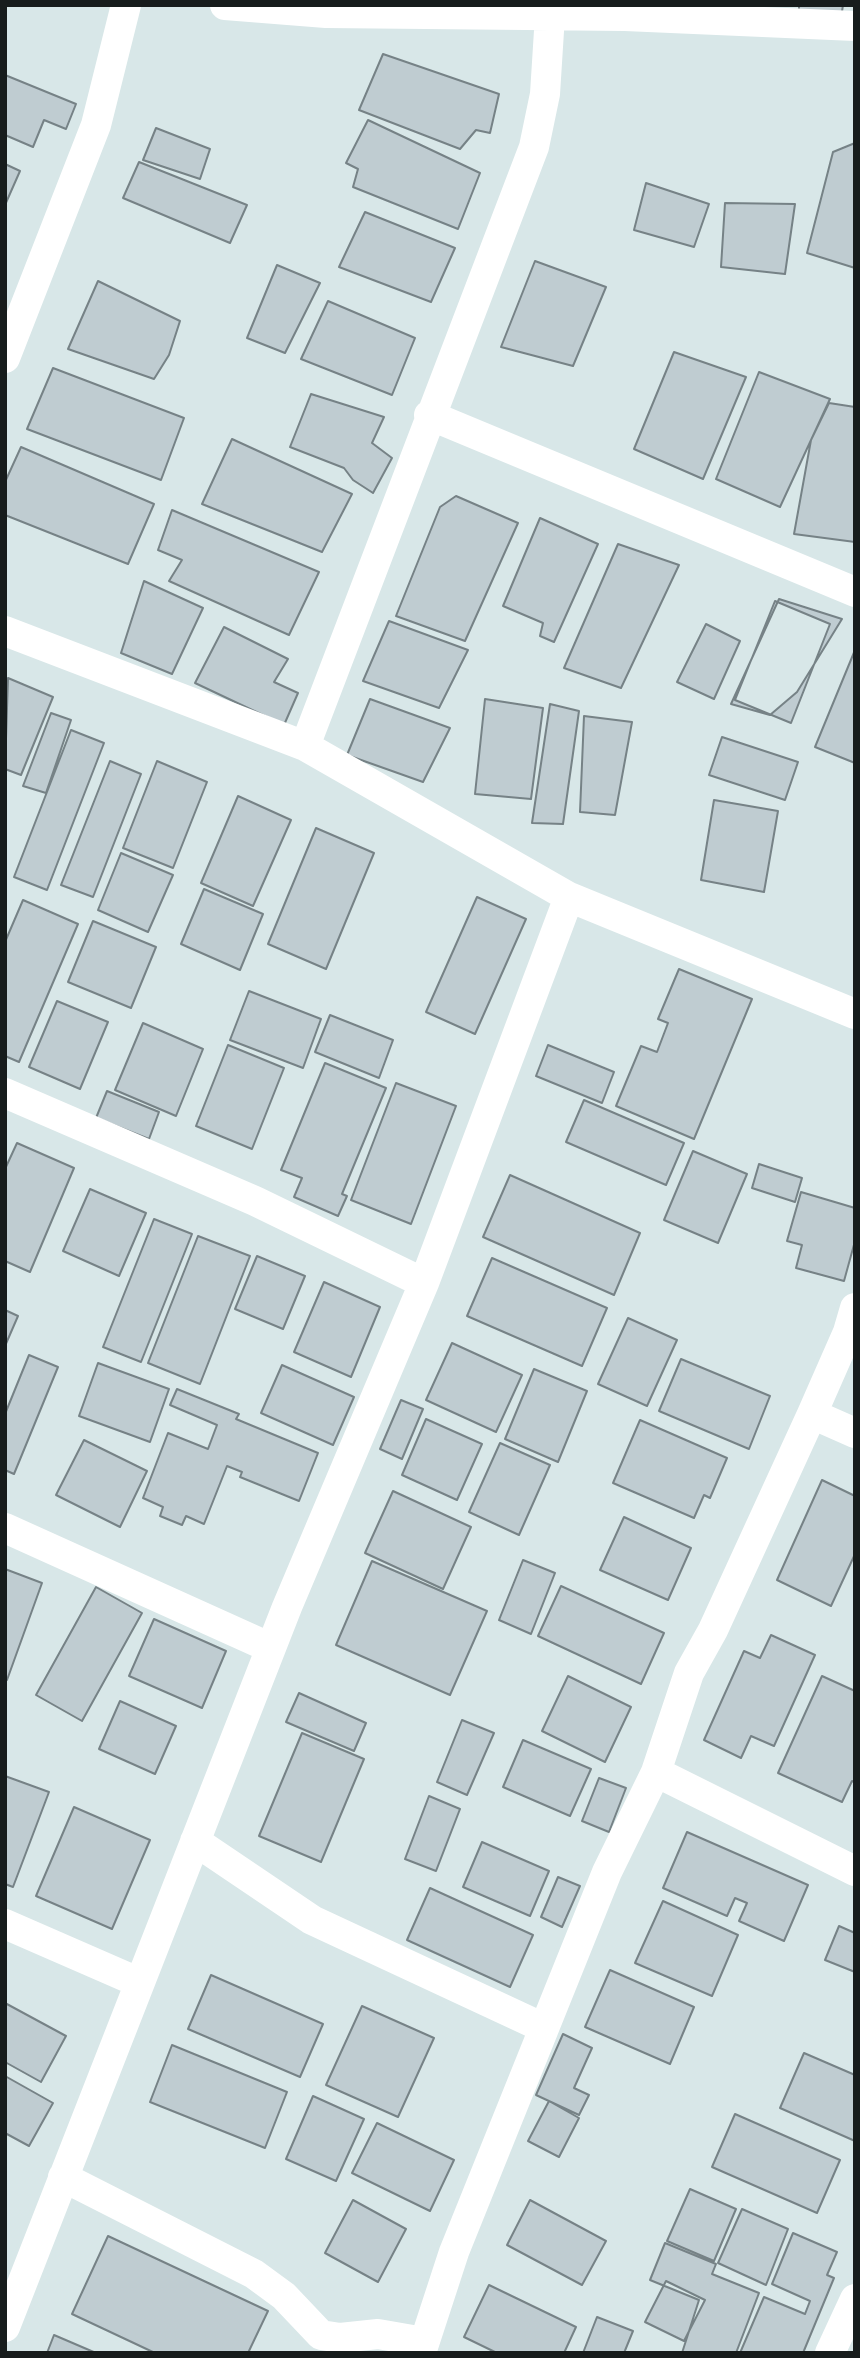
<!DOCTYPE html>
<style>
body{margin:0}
#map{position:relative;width:860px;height:2358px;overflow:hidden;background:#d8e7e8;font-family:"PT Sans",sans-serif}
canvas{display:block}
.frame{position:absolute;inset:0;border:7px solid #171c1c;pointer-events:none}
</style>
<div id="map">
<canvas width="860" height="2358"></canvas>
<div class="frame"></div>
</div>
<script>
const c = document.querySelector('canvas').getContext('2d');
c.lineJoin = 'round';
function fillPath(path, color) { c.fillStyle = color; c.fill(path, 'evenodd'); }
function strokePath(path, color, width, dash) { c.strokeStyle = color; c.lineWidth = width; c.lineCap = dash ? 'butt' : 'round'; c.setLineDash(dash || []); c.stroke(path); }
const building = new Path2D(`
 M 799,5 L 843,5 L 841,18 L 799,24 Z
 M 383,54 L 499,94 L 490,133 L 476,130 L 460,149 L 359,110 Z
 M 5,75 L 76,104 L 66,129 L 44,120 L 33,147 L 5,135 Z
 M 368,120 L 480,173 L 458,229 L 353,187 L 358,169 L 346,163 Z
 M 156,128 L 210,149 L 200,179 L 143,160 Z
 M 855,143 L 855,268 L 807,253 L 833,152 Z
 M 139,162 L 247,205 L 230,243 L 123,198 Z
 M 5,164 L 20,171 L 5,205 Z
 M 646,183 L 709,204 L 694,247 L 634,230 Z
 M 725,203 L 795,204 L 785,274 L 721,267 Z
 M 365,212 L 455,248 L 431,302 L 339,267 Z
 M 535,261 L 606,287 L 573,366 L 501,347 Z
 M 277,265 L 320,283 L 285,353 L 247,338 Z
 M 98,281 L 180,321 L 169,355 L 154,379 L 68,349 Z
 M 328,301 L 415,338 L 392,395 L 301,359 Z
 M 674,352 L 746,377 L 703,479 L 634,449 Z
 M 53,368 L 184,418 L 161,480 L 27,429 Z
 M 759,372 L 830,399 L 780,507 L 716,479 Z
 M 311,394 L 384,417 L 372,443 L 392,458 L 373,493 L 353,480 L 344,468 L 290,447 Z
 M 829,403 L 855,407 L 855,542 L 794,534 L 811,440 Z
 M 232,439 L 352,494 L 322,552 L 202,504 Z
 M 21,447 L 154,504 L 128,564 L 5,515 L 5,482 Z
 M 456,496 L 518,523 L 465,641 L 396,616 L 440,507 Z
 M 172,510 L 319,572 L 289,635 L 169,581 L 182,560 L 158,550 Z
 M 540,518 L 598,544 L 554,642 L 540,636 L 543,623 L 503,606 Z
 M 618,544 L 679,565 L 621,688 L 564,668 Z
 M 144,581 L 203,608 L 172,674 L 121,653 Z
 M 779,599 L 842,619 L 797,692 L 770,715 L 731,704 Z
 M 775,601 L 830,624 L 791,723 L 735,700 Z
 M 389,621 L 468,650 L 439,708 L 363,681 Z
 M 706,624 L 740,641 L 714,699 L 677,682 Z
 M 224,627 L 288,659 L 274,682 L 298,693 L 284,725 L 195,683 Z
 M 855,650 L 855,763 L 815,747 Z
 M 8,678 L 53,697 L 21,775 L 5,769 Z
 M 370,699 L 450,728 L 423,782 L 347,755 Z
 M 485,699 L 543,708 L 531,799 L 475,794 Z
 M 550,704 L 579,711 L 563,824 L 532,823 Z
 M 51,713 L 71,720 L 46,793 L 23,786 Z
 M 584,716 L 632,722 L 615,815 L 580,812 Z
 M 71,730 L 104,743 L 47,890 L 14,877 Z
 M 722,737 L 798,762 L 785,800 L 709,775 Z
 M 110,761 L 141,774 L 93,897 L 61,885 Z
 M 157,761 L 207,782 L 173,868 L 123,848 Z
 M 238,796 L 291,820 L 253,906 L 201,883 Z
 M 714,800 L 778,811 L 764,892 L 701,880 Z
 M 316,828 L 374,853 L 326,969 L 268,944 Z
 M 121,853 L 173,875 L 148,932 L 98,910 Z
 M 204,889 L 263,914 L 240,970 L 181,944 Z
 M 477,897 L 526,919 L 475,1034 L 426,1012 Z
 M 23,900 L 78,924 L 19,1062 L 5,1056 L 5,942 Z
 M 93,921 L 156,947 L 131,1008 L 68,982 Z
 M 679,969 L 752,999 L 694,1139 L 616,1106 L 641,1046 L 657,1052 L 668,1023 L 658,1019 Z
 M 249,991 L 321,1019 L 303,1068 L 230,1040 Z
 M 57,1001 L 108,1022 L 80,1089 L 29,1067 Z
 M 330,1015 L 393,1040 L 379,1078 L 315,1052 Z
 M 143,1023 L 203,1049 L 176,1116 L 115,1090 Z
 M 228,1045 L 284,1068 L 252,1149 L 196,1126 Z
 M 548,1045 L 614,1072 L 602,1103 L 536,1076 Z
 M 325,1063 L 386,1088 L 342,1194 L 347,1196 L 338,1216 L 294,1197 L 302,1178 L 281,1170 Z
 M 396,1083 L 456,1106 L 411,1224 L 351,1200 Z
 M 107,1091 L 159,1112 L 149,1139 L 96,1118 Z
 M 584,1100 L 684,1143 L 666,1185 L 566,1142 Z
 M 17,1143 L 74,1168 L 30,1272 L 5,1261 L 5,1169 Z
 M 693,1151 L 747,1174 L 718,1243 L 664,1220 Z
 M 759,1164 L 802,1178 L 795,1202 L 752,1188 Z
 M 510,1175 L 640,1233 L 614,1295 L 483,1237 Z
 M 90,1189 L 146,1213 L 119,1276 L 63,1251 Z
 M 801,1192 L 855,1208 L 855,1241 L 844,1281 L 796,1268 L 802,1245 L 787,1241 Z
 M 154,1219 L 192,1234 L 141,1362 L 103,1347 Z
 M 198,1236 L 250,1256 L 200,1384 L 148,1363 Z
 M 257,1256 L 305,1276 L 283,1329 L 235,1309 Z
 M 492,1258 L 607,1308 L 582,1366 L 467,1316 Z
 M 324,1282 L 380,1307 L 351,1377 L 294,1352 Z
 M 5,1310 L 18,1316 L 5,1346 Z
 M 628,1318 L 677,1340 L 647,1406 L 598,1384 Z
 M 452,1343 L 522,1375 L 496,1432 L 426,1400 Z
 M 29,1355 L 58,1367 L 14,1474 L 5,1470 L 5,1414 Z
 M 681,1359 L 770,1396 L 749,1449 L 659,1411 Z
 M 98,1363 L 169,1389 L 150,1442 L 79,1416 Z
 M 282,1365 L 354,1397 L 333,1445 L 261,1413 Z
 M 534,1369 L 587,1391 L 558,1462 L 505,1439 Z
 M 177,1389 L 239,1414 L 236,1419 L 318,1453 L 299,1501 L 240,1477 L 242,1472 L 227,1466 L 204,1524 L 186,1516 L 182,1525 L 160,1516 L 163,1507 L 143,1498 L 168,1433 L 208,1449 L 217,1425 L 170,1405 Z
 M 401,1400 L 423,1409 L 402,1459 L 380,1449 Z
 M 426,1419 L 482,1444 L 457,1500 L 402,1475 Z
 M 640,1420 L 727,1458 L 710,1498 L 704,1495 L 694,1518 L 613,1483 Z
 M 84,1440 L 147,1471 L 120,1527 L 56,1495 Z
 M 500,1443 L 550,1465 L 519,1535 L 469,1512 Z
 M 822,1480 L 855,1496 L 855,1554 L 831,1606 L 777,1580 Z
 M 393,1491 L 471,1527 L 443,1589 L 365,1553 Z
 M 624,1517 L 691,1548 L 668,1600 L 600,1570 Z
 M 523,1560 L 555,1573 L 531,1634 L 499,1620 Z
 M 372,1561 L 487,1611 L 450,1695 L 336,1645 Z
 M 5,1569 L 42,1583 L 7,1680 L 5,1679 Z
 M 561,1586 L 664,1633 L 641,1684 L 538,1636 Z
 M 96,1587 L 142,1613 L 82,1721 L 36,1695 Z
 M 154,1619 L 226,1651 L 202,1708 L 129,1676 Z
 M 771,1635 L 815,1655 L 774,1746 L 751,1736 L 741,1758 L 704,1740 L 744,1651 L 760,1658 Z
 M 568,1676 L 631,1707 L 605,1762 L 542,1731 Z
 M 822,1676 L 855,1691 L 855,1782 L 852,1781 L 842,1802 L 778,1773 Z
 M 299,1693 L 366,1723 L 354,1751 L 286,1722 Z
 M 120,1701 L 176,1726 L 155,1774 L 99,1749 Z
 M 462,1720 L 494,1733 L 467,1795 L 437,1782 Z
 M 302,1733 L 364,1759 L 321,1862 L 259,1836 Z
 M 523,1740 L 591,1769 L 570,1816 L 503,1787 Z
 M 5,1776 L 49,1792 L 13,1887 L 5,1884 Z
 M 599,1778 L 626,1788 L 609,1832 L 582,1821 Z
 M 429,1796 L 460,1809 L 436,1871 L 405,1859 Z
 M 74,1807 L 150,1840 L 112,1929 L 36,1896 Z
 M 687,1832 L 808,1885 L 784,1941 L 739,1921 L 747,1903 L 735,1898 L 727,1916 L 663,1888 Z
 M 482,1842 L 549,1871 L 530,1916 L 463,1887 Z
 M 558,1877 L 580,1886 L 562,1927 L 541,1917 Z
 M 430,1888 L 533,1935 L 510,1987 L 407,1940 Z
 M 663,1901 L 738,1935 L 712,1996 L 635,1963 Z
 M 839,1926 L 855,1933 L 855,1972 L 825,1960 Z
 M 610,1970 L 694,2007 L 670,2064 L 585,2027 Z
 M 211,1975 L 323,2024 L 300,2077 L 188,2029 Z
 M 5,2003 L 66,2036 L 41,2082 L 5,2062 Z
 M 362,2006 L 434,2038 L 398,2117 L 326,2085 Z
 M 563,2034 L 592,2048 L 574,2088 L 589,2095 L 579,2115 L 536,2095 Z
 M 172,2045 L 287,2092 L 265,2148 L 150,2102 Z
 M 804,2053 L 855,2075 L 855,2141 L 780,2108 Z
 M 5,2076 L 53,2103 L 29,2146 L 5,2133 Z
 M 313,2096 L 364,2119 L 336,2181 L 286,2159 Z
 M 549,2101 L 579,2118 L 559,2157 L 528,2141 Z
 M 735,2114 L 840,2160 L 817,2213 L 712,2167 Z
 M 377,2123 L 454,2160 L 430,2211 L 352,2173 Z
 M 690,2189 L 736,2209 L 714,2261 L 667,2241 Z
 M 353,2200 L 406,2229 L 378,2282 L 325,2253 Z
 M 530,2200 L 606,2241 L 582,2285 L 507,2245 Z
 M 742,2209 L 788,2229 L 766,2285 L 718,2263 Z
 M 793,2233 L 837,2252 L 827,2275 L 834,2278 L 803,2353 L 740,2353 L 764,2297 L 805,2314 L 810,2301 L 772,2284 Z
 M 108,2236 L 268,2311 L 248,2353 L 155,2353 L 72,2314 Z
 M 665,2243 L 716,2264 L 712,2274 L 759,2293 L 736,2353 L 682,2353 L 699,2300 L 650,2280 Z
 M 666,2281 L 705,2300 L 684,2341 L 645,2322 Z
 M 489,2285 L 576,2327 L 564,2353 L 497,2353 L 464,2337 Z
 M 597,2317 L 633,2331 L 624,2353 L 583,2353 Z
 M 54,2335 L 96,2353 L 47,2353 Z`);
fillPath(building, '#bfccd1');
strokePath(building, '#768286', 2);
strokePath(new Path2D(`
 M 225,5 L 326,13 L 625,16 L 855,26
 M 5,358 L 96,125 L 126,5
 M 429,415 L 855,592
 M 5,631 L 305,746 L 569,897 L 855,1014
 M 305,746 L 534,147 L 545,94 L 550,15
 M 5,1093 L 255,1201 L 424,1283
 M 812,1414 L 855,1433
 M 5,1528 L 271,1648
 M 656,1772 L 855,1871
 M 195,1841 L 312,1920 L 544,2028
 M 5,1924 L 138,1982
 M 63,2177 L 254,2274 L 284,2296 L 321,2335 L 340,2338 L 378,2334 L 424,2342
 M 5,2327 L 287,1607 L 424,1283 L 569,897
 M 421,2353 L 454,2252 L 607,1872 L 656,1772 L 689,1673 L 713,1630 L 812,1414 L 848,1332 L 855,1308
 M 830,2353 L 855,2299`), '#fff', 30);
</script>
